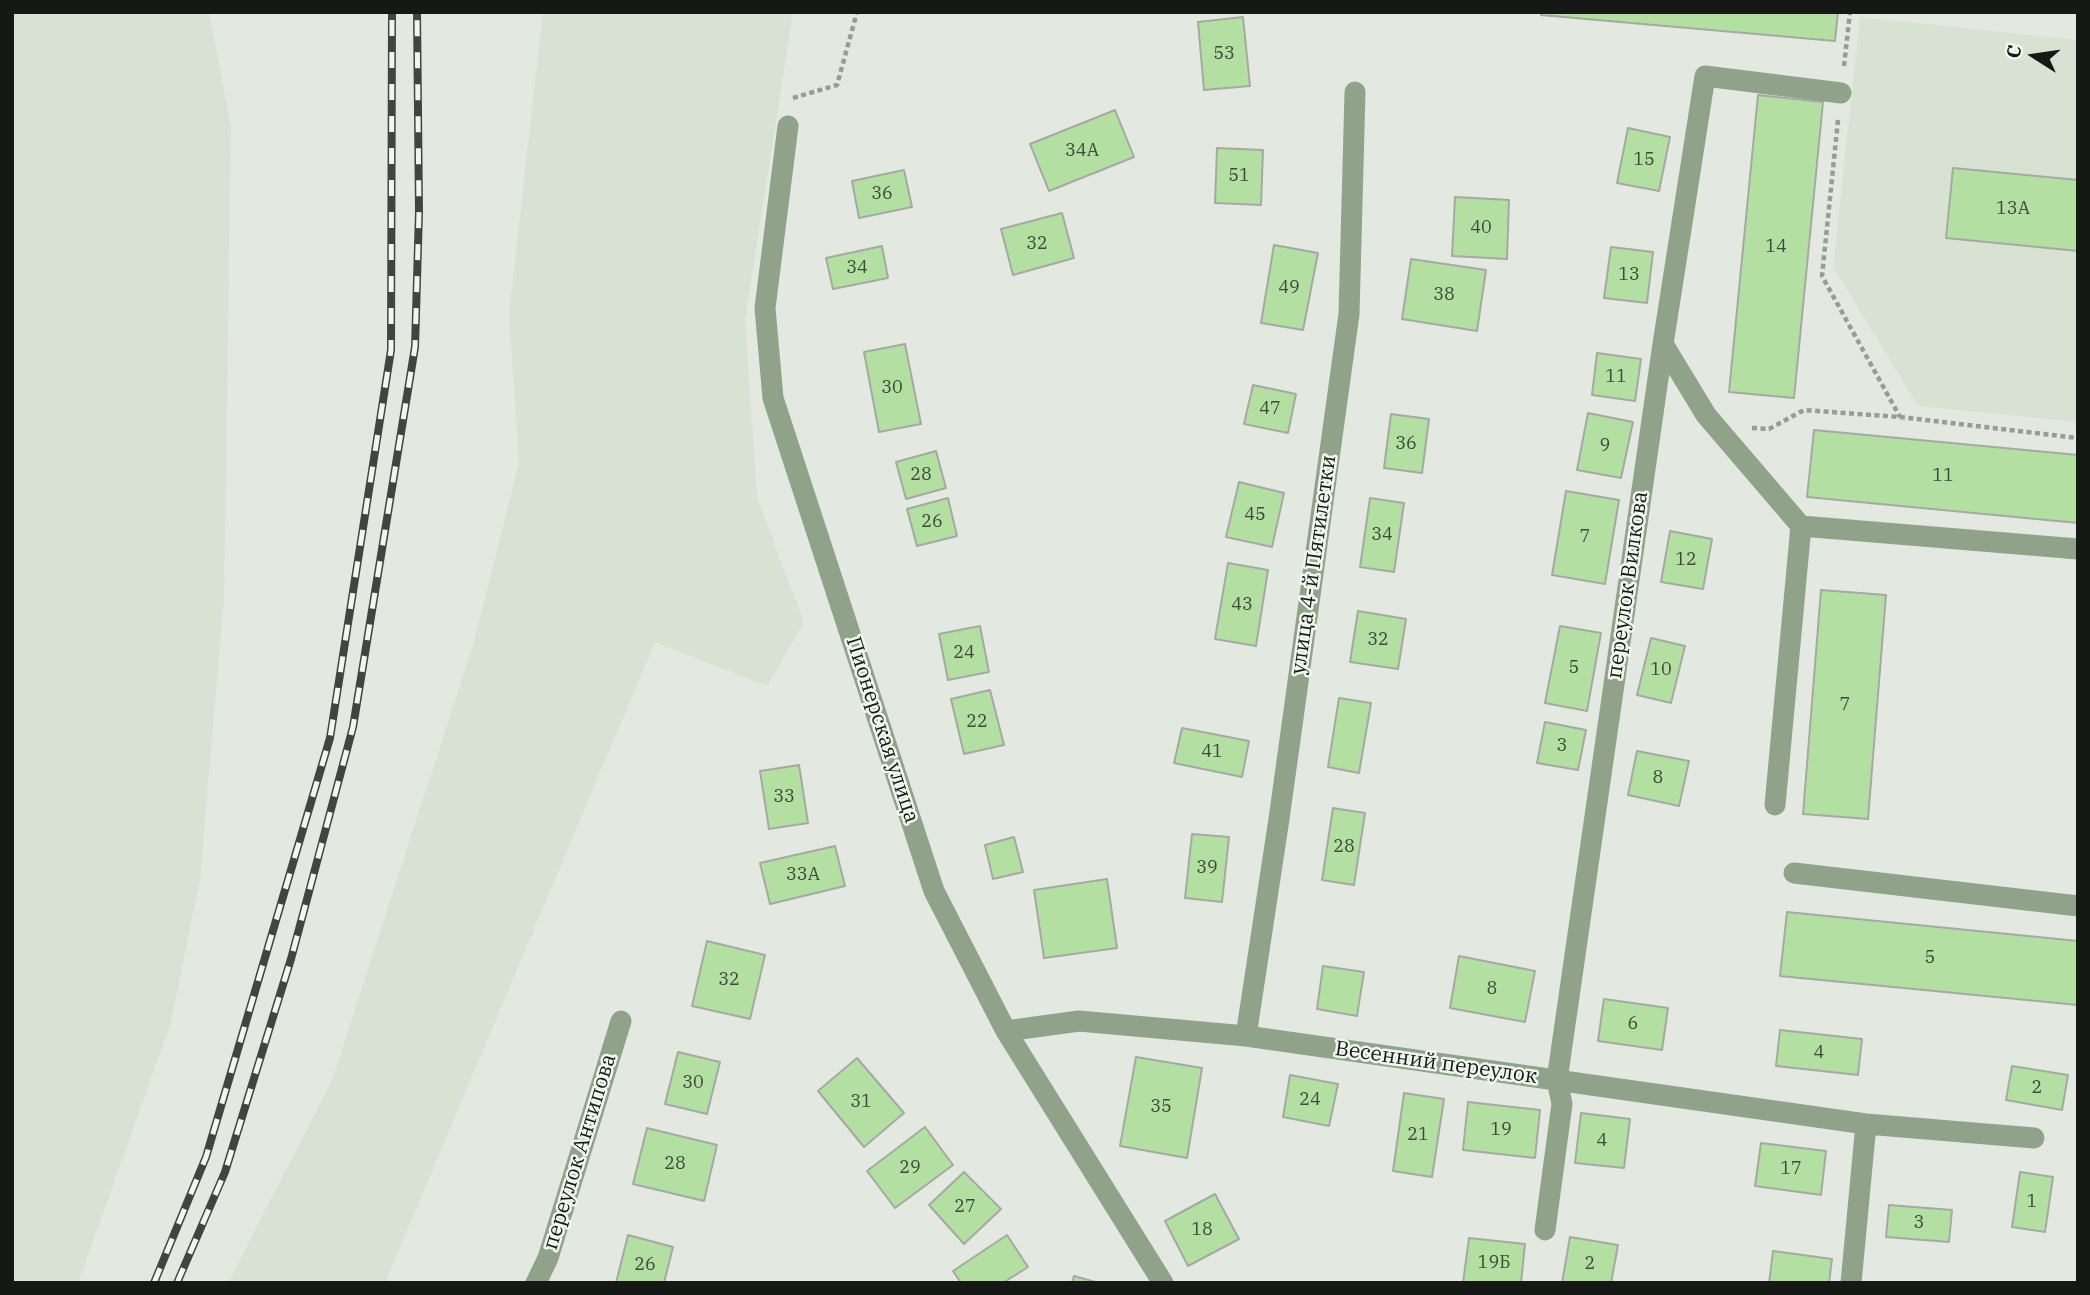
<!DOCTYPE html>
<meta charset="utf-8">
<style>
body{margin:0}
#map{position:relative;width:2090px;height:1295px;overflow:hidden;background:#e3e9e1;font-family:"IBM Plex Serif",serif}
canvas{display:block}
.frame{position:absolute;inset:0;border:14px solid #151815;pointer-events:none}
.north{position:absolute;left:1999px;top:21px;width:70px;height:70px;-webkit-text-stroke:5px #f0f7ee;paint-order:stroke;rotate:282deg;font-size:19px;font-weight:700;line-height:28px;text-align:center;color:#151815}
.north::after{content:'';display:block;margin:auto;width:24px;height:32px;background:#151815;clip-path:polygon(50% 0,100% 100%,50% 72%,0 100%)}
</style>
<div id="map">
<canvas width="2090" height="1295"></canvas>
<div class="frame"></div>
<div class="north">С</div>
</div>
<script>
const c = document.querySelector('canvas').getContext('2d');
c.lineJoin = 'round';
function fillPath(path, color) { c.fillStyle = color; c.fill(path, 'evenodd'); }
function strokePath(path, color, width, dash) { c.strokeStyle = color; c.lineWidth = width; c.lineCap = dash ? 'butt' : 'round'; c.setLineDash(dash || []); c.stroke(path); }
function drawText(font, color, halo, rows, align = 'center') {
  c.font = font + ' "IBM Plex Serif",serif'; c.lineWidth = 5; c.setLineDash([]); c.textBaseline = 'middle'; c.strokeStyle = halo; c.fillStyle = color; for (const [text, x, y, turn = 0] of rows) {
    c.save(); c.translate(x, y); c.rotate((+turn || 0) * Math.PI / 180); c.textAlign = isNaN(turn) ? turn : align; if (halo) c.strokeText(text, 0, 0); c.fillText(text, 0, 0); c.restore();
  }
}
fillPath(new Path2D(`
 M 12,12 L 209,12 L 231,126 L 224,598 L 200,879 L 171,1023 L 78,1283 L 12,1283 Z
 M 543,12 L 793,12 L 745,320 L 757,497 L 804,623 L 767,686 L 655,642 L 385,1283 L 228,1283 L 332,1080 L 473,645 L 519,463 L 509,313 Z
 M 1860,17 L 2078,40 L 2078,422 L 1918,406 L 1833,267 Z`), '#d7e2d3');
const building = new Path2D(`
 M 1541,12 L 1838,12 L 1835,41 L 1541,15 Z
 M 1243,17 L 1250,86 L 1204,90 L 1198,22 Z
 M 1758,95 L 1823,102 L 1794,398 L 1729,392 Z
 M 1115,110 L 1134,157 L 1049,191 L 1030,144 Z
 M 1628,128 L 1670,137 L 1659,191 L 1617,183 Z
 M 1217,148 L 1263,150 L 1261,205 L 1215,203 Z
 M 1953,168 L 2078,180 L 2078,251 L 1946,238 Z
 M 904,170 L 912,207 L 859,218 L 852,181 Z
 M 1455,197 L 1509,200 L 1507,259 L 1452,256 Z
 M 1062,213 L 1074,258 L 1013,275 L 1001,229 Z
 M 1274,245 L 1318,253 L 1303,330 L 1261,323 Z
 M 882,246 L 888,278 L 833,289 L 826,258 Z
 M 1611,247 L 1653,252 L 1647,303 L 1604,298 Z
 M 1411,259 L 1486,270 L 1477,331 L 1402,319 Z
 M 905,344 L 921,424 L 879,432 L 864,352 Z
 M 1597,353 L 1641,359 L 1635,401 L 1592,395 Z
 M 1253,385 L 1296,394 L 1288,433 L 1244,424 Z
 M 1588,413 L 1633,422 L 1621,478 L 1577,470 Z
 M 1391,414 L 1429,419 L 1422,473 L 1384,468 Z
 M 1814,430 L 2078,455 L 2078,523 L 1807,497 Z
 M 936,451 L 946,488 L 906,499 L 896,462 Z
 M 1239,482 L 1284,493 L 1272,547 L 1226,537 Z
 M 1566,491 L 1619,500 L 1605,584 L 1552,575 Z
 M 948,498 L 957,536 L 917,546 L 907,509 Z
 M 1370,498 L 1404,503 L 1394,572 L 1360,567 Z
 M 1670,531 L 1712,539 L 1703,589 L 1661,582 Z
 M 1228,563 L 1268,570 L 1256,646 L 1215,639 Z
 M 1821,590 L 1886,595 L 1868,819 L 1803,814 Z
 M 1358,611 L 1406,619 L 1398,669 L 1350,662 Z
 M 980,626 L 989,672 L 948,680 L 939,634 Z
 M 1560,626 L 1601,633 L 1587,711 L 1545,703 Z
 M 1651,638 L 1685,646 L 1671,703 L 1637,695 Z
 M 990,690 L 1004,745 L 964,754 L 951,699 Z
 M 1339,698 L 1371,703 L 1359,773 L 1328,767 Z
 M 1545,722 L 1586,730 L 1578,770 L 1537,763 Z
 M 1182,728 L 1249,741 L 1242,777 L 1174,763 Z
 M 1637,751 L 1689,761 L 1679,806 L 1628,795 Z
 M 799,765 L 808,823 L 769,829 L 760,771 Z
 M 1333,808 L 1365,813 L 1354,885 L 1322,880 Z
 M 1192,834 L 1229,837 L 1222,902 L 1185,898 Z
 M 1014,837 L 1023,872 L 993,879 L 985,845 Z
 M 835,846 L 845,886 L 770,904 L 760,863 Z
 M 1107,879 L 1117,948 L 1044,958 L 1034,890 Z
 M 1787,912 L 2078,941 L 2078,1005 L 1780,976 Z
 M 707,941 L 765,955 L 750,1019 L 692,1006 Z
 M 1459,956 L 1535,971 L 1525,1022 L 1450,1008 Z
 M 1323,966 L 1364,972 L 1357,1016 L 1317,1009 Z
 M 1604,999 L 1668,1008 L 1662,1050 L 1598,1041 Z
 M 1780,1030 L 1862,1039 L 1858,1075 L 1776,1066 Z
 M 678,1052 L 720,1062 L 707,1114 L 665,1104 Z
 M 1136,1057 L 1202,1068 L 1187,1158 L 1120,1146 Z
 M 857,1058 L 904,1113 L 864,1147 L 818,1091 Z
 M 2012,1066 L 2068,1075 L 2062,1110 L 2006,1100 Z
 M 1290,1075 L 1338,1084 L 1329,1126 L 1283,1117 Z
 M 1404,1093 L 1444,1099 L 1432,1177 L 1393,1171 Z
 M 1468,1102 L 1540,1110 L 1535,1158 L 1463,1150 Z
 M 1581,1113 L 1630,1119 L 1624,1168 L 1575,1163 Z
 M 925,1127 L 953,1165 L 895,1208 L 867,1171 Z
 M 647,1128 L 717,1145 L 704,1201 L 633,1184 Z
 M 1761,1143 L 1826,1151 L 1821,1195 L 1755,1186 Z
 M 964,1172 L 1001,1209 L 964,1244 L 929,1205 Z
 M 2020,1172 L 2053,1177 L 2045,1232 L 2012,1227 Z
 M 1215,1194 L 1239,1239 L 1188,1266 L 1165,1221 Z
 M 1889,1205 L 1952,1210 L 1949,1242 L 1886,1237 Z
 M 628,1235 L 673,1247 L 664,1283 L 616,1283 Z
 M 1007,1235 L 1028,1267 L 1003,1283 L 961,1283 L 953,1271 Z
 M 1570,1237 L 1618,1245 L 1611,1283 L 1562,1283 Z
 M 1469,1238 L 1525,1244 L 1521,1283 L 1463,1283 Z
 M 1773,1251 L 1832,1259 L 1829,1283 L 1769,1283 Z
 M 1074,1276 L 1099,1283 L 1072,1283 Z`);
fillPath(building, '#b4dfa3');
strokePath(building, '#a4aaa2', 2);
strokePath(new Path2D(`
 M 1844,66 L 1850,12
 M 793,98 L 837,85 L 857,12
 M 1838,120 L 1822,276 L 1900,417
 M 1752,428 L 1769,429 L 1804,410 L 1900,417 L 2078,438`), '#979c96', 4.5, [5, 3.5]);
strokePath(new Path2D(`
 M 788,126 L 765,308 L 773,398 L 934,891 L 1006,1031 L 1163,1283
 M 1663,344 L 1706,415 L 1801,526 L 2078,549
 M 1775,805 L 1801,526
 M 1794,873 L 2078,906
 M 1006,1031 L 1079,1021 L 1246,1036 L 1866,1124 L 2034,1138
 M 1246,1036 L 1279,819 L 1349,314 L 1355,92
 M 1545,1230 L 1562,1104 L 1557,1080 L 1663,344 L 1705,76 L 1841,93
 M 536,1283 L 548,1258 L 621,1021
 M 1851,1283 L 1866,1124`), '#90a289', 21);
const rail = new Path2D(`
 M 154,1283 L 206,1157 L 330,738 L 391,350 L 392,12
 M 177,1283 L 225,1172 L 291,959 L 353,727 L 415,347 L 419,212 L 417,12`);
strokePath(rail, '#414541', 8);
strokePath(rail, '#f0f7ee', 5, [16]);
drawText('18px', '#3d4a38', null, [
 ["53",1224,54],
 ["34А",1082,151],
 ["15",1644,160],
 ["51",1239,176],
 ["36",882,194],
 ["13А",2013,209],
 ["40",1481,228],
 ["32",1037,244],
 ["14",1776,247],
 ["34",857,268],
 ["13",1629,275],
 ["49",1289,288],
 ["38",1444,295],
 ["11",1616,377],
 ["30",892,388],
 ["47",1270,409],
 ["36",1406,444],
 ["9",1605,446],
 ["28",921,475],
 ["11",1943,476],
 ["45",1255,515],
 ["26",932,522],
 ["34",1382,535],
 ["7",1585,537],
 ["12",1686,560],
 ["43",1242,605],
 ["32",1378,640],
 ["24",964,653],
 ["5",1574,668],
 ["10",1661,670],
 ["7",1845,705],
 ["22",977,722],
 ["3",1562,746],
 ["41",1212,752],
 ["8",1658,778],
 ["33",784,797],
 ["28",1344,847],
 ["39",1207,868],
 ["33А",803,875],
 ["5",1930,958],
 ["32",729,980],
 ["8",1492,989],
 ["6",1633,1024],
 ["4",1819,1053],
 ["30",693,1083],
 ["2",2037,1088],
 ["24",1310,1100],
 ["31",861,1102],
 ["35",1161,1107],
 ["19",1501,1130],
 ["21",1418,1135],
 ["4",1602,1141],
 ["28",675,1164],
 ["29",910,1168],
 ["17",1791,1169],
 ["1",2032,1202],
 ["27",965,1207],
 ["3",1919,1223],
 ["18",1202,1230],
 ["19Б",1494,1263],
 ["2",1590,1264],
 ["26",645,1265]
]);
drawText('21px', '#151815', '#f0f7ee', [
 ["улица 4-й Пятилетки",1314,565,-82],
 ["переулок Вилкова",1628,585,-82],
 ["Пионерская улица",882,730,72],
 ["Весенний переулок",1436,1063,8],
 ["переулок Антипова",580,1152,-73]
]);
</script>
